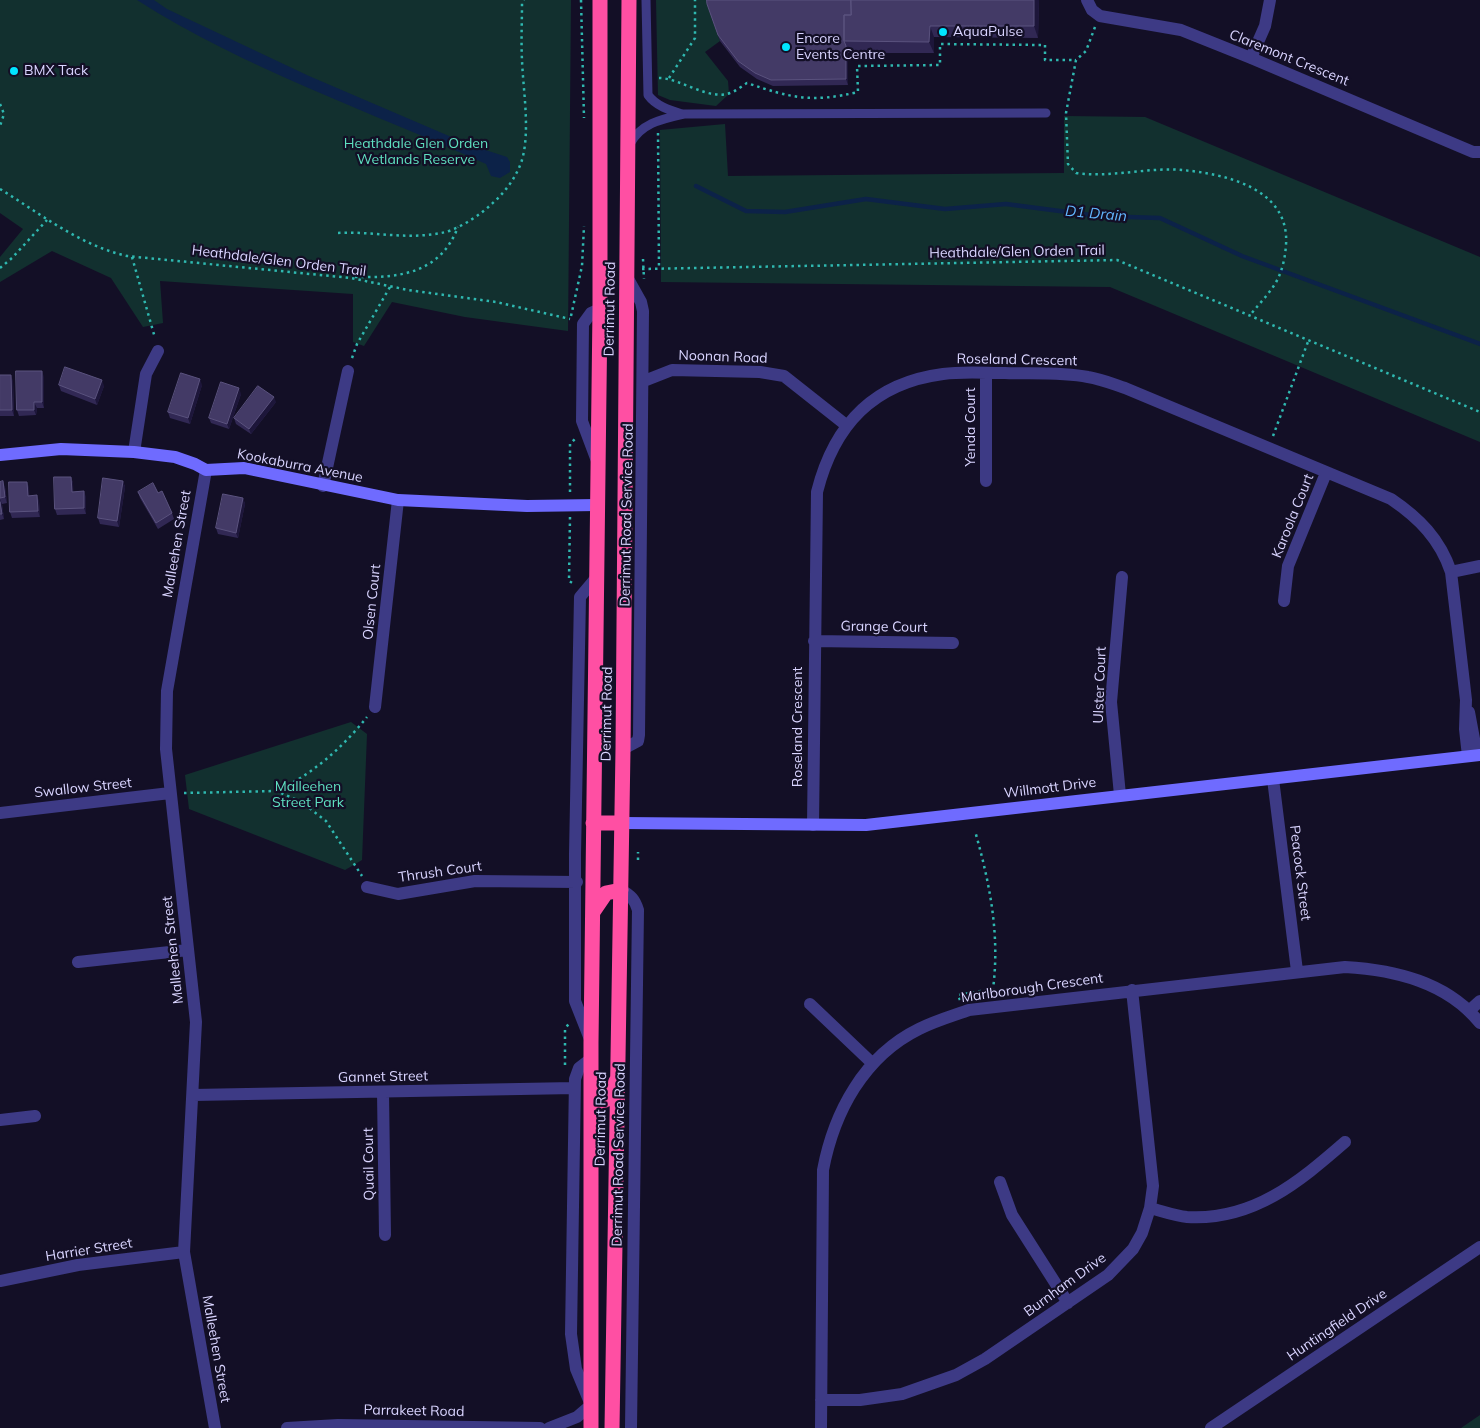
<!DOCTYPE html>
<style>
body{margin:0}
canvas{display:block;background:#130f26}
</style>
<canvas width="1480" height="1428"></canvas>
<script>
const c = document.querySelector('canvas').getContext('2d');
c.lineJoin = 'round';
function fillPath(path, color) { c.fillStyle = color; c.fill(path, 'evenodd'); }
function strokePath(path, color, width, dash) { c.strokeStyle = color; c.lineWidth = width; c.lineCap = dash ? 'butt' : 'round'; c.setLineDash(dash || []); c.stroke(path); }
function drawText(font, color, halo, rows, align = 'center') {
  c.font = font + ' Mulish,sans-serif'; c.lineWidth = 4.5; c.setLineDash([]); c.textBaseline = 'middle'; c.strokeStyle = halo; c.fillStyle = color; for (const [text, x, y, turn = 0] of rows) {
    c.save(); c.translate(x, y); c.rotate((+turn || 0) * Math.PI / 180); c.textAlign = isNaN(turn) ? turn : align; if (halo) c.strokeText(text, 0, 0); c.fillText(text, 0, 0); c.restore();
  }
}
fillPath(new Path2D(`
 M 0,0 L 571,0 L 568,331 L 465,317 L 392,302 L 364,346 L 353,342 L 353,294 L 160,281 L 163,323 L 143,327 L 111,278 L 52,251 L 0,282 L 0,257 L 23,229 L 0,213 Z
 M 656,0 L 709,0 L 709,10 L 720,41 L 705,52 L 728,81 L 729,94 L 716,106 L 670,100 L 658,95 Z
 M 1064,116 L 1145,117 L 1480,257 L 1480,442 L 1110,287 L 661,282 L 660,130 L 725,124 L 728,176 L 1064,173 Z
 M 351,722 L 367,734 L 362,860 L 345,870 L 189,809 L 185,775 Z
 M 1480,1415 L 1480,1428 L 1461,1428 Z`), '#12302f');
fillPath(new Path2D(`
 M 137,0 L 154,0 L 167,9 L 309,76 L 470,145 L 507,157 L 510,162 L 510,172 L 500,178 L 491,176 L 486,164 C 370,111 245,69 137,0 Z`), '#0c2248');
strokePath(new Path2D(`
 M 696,186 L 746,211 L 785,212 L 866,199 L 945,209 L 1006,204 L 1098,216 L 1160,218 L 1242,256 L 1480,344`), '#0c2248', 4.5);
strokePath(new Path2D(`
 M 581,0 L 584,118
 M 1095,27 L 1086,51 L 1076,60 L 1066,113 L 1068,164 L 1076,173 C 1112,178 1147,167 1182,170 C 1227,174 1290,189 1286,245 C 1285,259 1282,272 1275,284 C 1268,295 1259,304 1251,314
 M 659,78 C 680,78 709,101 730,93 C 736,91 742,86 747,83 C 791,98 812,103 858,92 L 857,66 L 940,65 L 940,44 L 1045,45 L 1045,60 L 1076,60
 M 669,78 L 695,38 L 695,0
 M 0,104 L 4,114 L 0,126
 M 658,133 L 659,269
 M 0,189 C 41,214 79,245 127,256 L 351,278 L 408,290 L 496,302 L 570,319
 M 338,233 C 372,231 406,240 441,233 C 454,231 470,221 481,213 C 499,199 513,184 521,163 C 531,134 523,90 522,60 C 521,41 522,22 522,3 L 524,0
 M 132,257 L 155,338
 M 643,259 L 644,279
 M 0,268 L 12,258 L 47,220
 M 642,269 L 1117,260 L 1480,412
 M 355,277 C 399,278 440,274 458,227
 M 571,316 L 582,266 L 584,226
 M 352,358 L 357,344 L 390,287
 M 1273,436 L 1309,339
 M 570,492 L 570,444 L 575,439
 M 570,517 L 569,581 L 574,584
 M 276,791 C 312,775 343,747 367,717
 M 184,793 L 276,791 L 300,801 L 326,821 L 362,876
 M 638,860 L 638,852
 M 960,1000 L 958,995 L 993,989 C 1000,935 990,884 975,831
 M 565,1065 L 565,1029 L 570,1022`), '#2fb8b0', 2.5, [2.5, 4]);
strokePath(new Path2D(`
 M 646,0 L 648,95 C 656,106 669,110 682,114
 M 630,144 C 641,123 662,119 684,114 L 1046,113`), '#3d3a85', 9);
strokePath(new Path2D(`
 M 1087,0 L 1092,10 L 1100,16 L 1181,30 L 1251,58 L 1473,152 L 1480,152
 M 1251,58 L 1265,26 L 1270,0
 M 644,381 L 672,370 L 760,372 L 784,376 L 846,425
 M 134,452 L 146,374 L 158,351
 M 597,461 L 582,421 L 583,324 L 591,313 L 600,309
 M 206,470 L 167,691 L 166,749 L 196,1022 L 184,1252 L 215,1428
 M 986,481 L 986,373
 M 323,486 L 348,371
 M 1451,572 L 1480,566
 M 1284,601 L 1288,566 L 1326,473
 M 814,641 L 953,643
 M 375,707 L 398,500
 M 1469,712 L 1477,755
 M 623,749 L 638,741 L 639,735 L 643,311 L 641,302 L 627,277
 M 1273,779 L 1297,971
 M 1120,795 L 1111,702 L 1122,577
 M 0,813 L 170,793
 M 813,825 L 817,492 C 834,425 873,383 943,374 C 963,371 985,373 1005,373 C 1032,374 1061,372 1088,377 C 1101,379 1113,384 1125,388 L 1391,499 C 1419,518 1440,539 1451,572 L 1466,700 L 1465,729 L 1468,756
 M 367,887 L 398,894 L 475,881 L 577,882
 M 621,890 C 631,895 635,900 638,910 L 631,1428
 M 78,962 L 188,950
 M 810,1004 L 872,1063
 M 1470,1010 L 1480,1001
 M 590,1039 L 575,1001 L 575,854 L 580,597 L 596,578
 M 383,1092 L 385,1235
 M 193,1095 L 574,1088
 M 0,1120 L 35,1116
 M 1000,1182 L 1012,1215 L 1068,1303
 M 1150,1208 C 1162,1211 1175,1216 1187,1217 C 1253,1221 1299,1182 1345,1142
 M 0,1281 L 78,1265 L 184,1252
 M 821,1400 L 860,1400 L 902,1394 L 956,1375 L 985,1359 L 1108,1275 L 1133,1249 L 1142,1233 L 1150,1208 L 1153,1186 L 1132,990
 M 287,1428 L 338,1425 L 540,1428
 M 549,1428 L 577,1417 L 591,1405 L 576,1369 L 571,1334 L 575,1079 L 579,1068 L 592,1058
 M 821,1428 L 823,1170 C 834,1112 864,1056 919,1029 C 935,1021 952,1016 969,1010 L 1345,967 C 1395,970 1447,982 1480,1023
 M 1211,1428 L 1480,1247`), '#3d3a85', 12);
strokePath(new Path2D(`
 M 0,455 L 61,449 L 134,452 L 175,457 L 195,464 L 206,470 L 244,468 L 398,500 L 527,506 L 597,505
 M 622,823 L 866,825 L 1480,755`), '#6f6bff', 12);
strokePath(new Path2D(`
 M 593,823 L 622,823
 M 593,912 L 606,893 L 621,890
 M 591,1096 C 606,1108 612,1095 616,1081
 M 591,1428 L 591,1042 L 600,309 L 600,0
 M 612,1428 L 623,749 L 629,0`), '#ff4fa3', 15);
fillPath(new Path2D(`
 M 707,0 L 1039,0 L 1038,38 L 934,37 L 934,53 L 848,53 L 848,52 L 848,85 L 773,86 L 757,79 L 740,67 L 720,41 L 707,4 Z
 M 0,375 L 13,381 L 14,416 L 0,416 Z
 M 44,377 L 44,408 L 37,408 L 36,415 L 19,416 L 17,410 Z
 M 59,385 L 104,386 L 97,405 L 61,391 Z
 M 202,385 L 190,424 L 170,418 L 168,412 Z
 M 241,394 L 229,429 L 211,423 L 209,418 Z
 M 276,402 L 251,434 L 236,424 L 234,418 Z
 M 71,477 L 73,483 L 73,492 L 86,497 L 86,514 L 57,515 L 55,509 Z
 M 123,481 L 125,487 L 119,527 L 100,524 L 98,518 Z
 M 0,482 L 5,487 L 7,503 L 2,504 L 4,519 L 0,520 Z
 M 29,487 L 29,495 L 39,501 L 40,517 L 12,518 L 10,512 Z
 M 138,492 L 158,493 L 172,513 L 174,519 L 158,529 L 140,498 Z
 M 243,498 L 245,504 L 238,538 L 218,534 L 216,528 Z`), '#312854');
fillPath(new Path2D(`
 M 1034,0 L 1039,0 L 1038,38 L 1034,26 Z
 M 930,26 L 934,37 L 934,53 L 929,42 Z
 M 846,46 L 848,52 L 848,85 L 846,79 Z
 M 42,371 L 44,377 L 44,408 L 42,402 Z
 M 11,375 L 13,381 L 14,416 L 12,410 Z
 M 200,379 L 202,385 L 190,424 L 188,418 Z
 M 102,380 L 104,386 L 97,405 L 95,399 Z
 M 239,388 L 241,394 L 229,429 L 227,424 Z
 M 274,397 L 276,402 L 251,434 L 249,429 Z
 M 34,402 L 37,408 L 36,415 L 34,410 Z
 M 71,477 L 73,483 L 74,497 L 72,492 Z
 M 3,481 L 5,487 L 7,503 L 5,497 Z
 M 123,481 L 125,487 L 119,527 L 117,521 Z
 M 27,482 L 29,487 L 30,501 L 28,496 Z
 M 84,491 L 86,497 L 86,514 L 84,508 Z
 M 37,495 L 39,501 L 40,517 L 38,511 Z
 M 243,498 L 245,504 L 238,538 L 236,533 Z
 M 0,499 L 2,504 L 4,519 L 2,514 Z`), '#1d163a');
const building = new Path2D(`
 M 707,0 L 851,0 L 851,15 L 844,15 L 844,41 L 846,46 L 846,79 L 771,80 L 755,73 L 738,61 L 718,35 L 707,4 Z
 M 851,0 L 1034,0 L 1034,26 L 930,26 L 929,42 L 844,41 L 844,15 L 851,15 Z
 M 65,367 L 102,380 L 95,399 L 59,385 Z
 M 16,371 L 42,371 L 42,402 L 34,402 L 34,410 L 17,410 Z
 M 181,373 L 200,379 L 188,418 L 168,412 Z
 M 0,375 L 11,375 L 12,410 L 0,410 Z
 M 221,382 L 239,388 L 227,424 L 209,418 Z
 M 258,386 L 274,397 L 249,429 L 234,418 Z
 M 54,477 L 71,477 L 72,492 L 84,491 L 84,508 L 55,509 Z
 M 103,478 L 123,481 L 117,521 L 98,518 Z
 M 3,481 L 5,497 L 0,498 L 0,482 Z
 M 9,482 L 27,482 L 28,496 L 37,495 L 38,511 L 10,512 Z
 M 153,483 L 158,493 L 162,491 L 172,513 L 156,523 L 138,492 Z
 M 223,494 L 243,498 L 236,533 L 216,528 Z
 M 0,502 L 2,514 L 0,514 Z`);
fillPath(building, '#433a66');
strokePath(building, '#5a527e', 1);
for (const [x, y, r, color] of [
 [943,32,5,"#00e5ff"],
 [786,47,5,"#00e5ff"],
 [14,71,5,"#00e5ff"]
]) { const dot = new Path2D(); dot.arc(x, y, r, 0, 2 * Math.PI); c.fillStyle = color; c.fill(dot); strokePath(dot, '#130f26', 2); }
drawText('14px', '#d9d4ff', '#130f26', [
 ["AquaPulse",953,32],
 ["Encore",796,39],
 ["Events Centre",796,55],
 ["BMX Tack",24,71]
], 'left');
drawText('14px', '#d9d4ff', '#130f26', [
 ["Claremont Crescent",1289,58,22],
 ["Heathdale/Glen Orden Trail",1017,252,-1],
 ["Heathdale/Glen Orden Trail",279,261,7],
 ["Derrimut Road",610,309,-89],
 ["Noonan Road",723,357,2],
 ["Roseland Crescent",1017,360,1],
 ["Yenda Court",971,427,-90],
 ["Kookaburra Avenue",300,466,11],
 ["Derrimut Road Service Road",627,515,-89],
 ["Karoola Court",1293,516,-68],
 ["Malleehen Street",177,544,-80],
 ["Olsen Court",372,602,-84],
 ["Grange Court",884,627,1],
 ["Ulster Court",1100,685,-88],
 ["Derrimut Road",607,714,-89],
 ["Roseland Crescent",798,727,-90],
 ["Swallow Street",83,788,-6],
 ["Willmott Drive",1050,788,-7],
 ["Thrush Court",440,872,-8],
 ["Peacock Street",1300,873,83],
 ["Malleehen Street",173,950,-96],
 ["Marlborough Crescent",1032,988,-8],
 ["Gannet Street",383,1077,-1],
 ["Derrimut Road",601,1119,-89],
 ["Derrimut Road Service Road",619,1155,-89],
 ["Quail Court",369,1164,-91],
 ["Harrier Street",89,1250,-9],
 ["Burnham Drive",1065,1285,-36],
 ["Huntingfield Drive",1337,1325,-34],
 ["Malleehen Street",216,1349,80],
 ["Parrakeet Road",414,1411,1]
]);
drawText('14px', '#5fe0c0', '#130f26', [
 ["Heathdale Glen Orden",416,144],
 ["Wetlands Reserve",416,160],
 ["Malleehen",308,787],
 ["Street Park",308,803]
]);
drawText('italic 15px', '#62b6ff', '#130f26', [
 ["D1 Drain",1096,214,5]
]);
</script>
